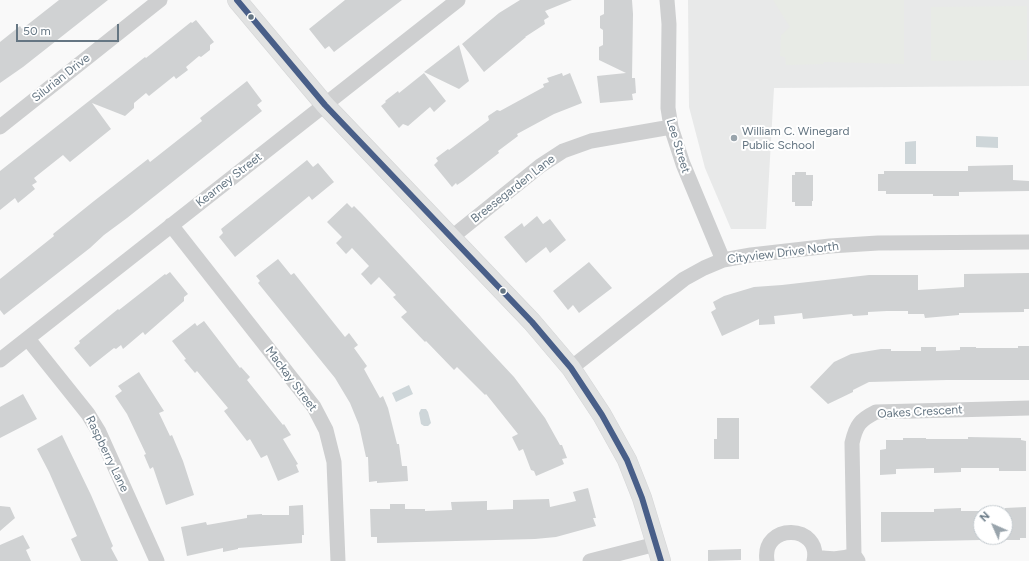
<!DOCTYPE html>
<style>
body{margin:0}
#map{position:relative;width:1029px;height:561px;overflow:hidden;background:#f9f9f9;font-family:Figtree,sans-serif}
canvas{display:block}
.north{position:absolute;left:973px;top:505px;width:40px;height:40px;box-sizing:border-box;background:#fff;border:1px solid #c1c8cd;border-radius:50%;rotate:315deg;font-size:11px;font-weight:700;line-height:16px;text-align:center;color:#657683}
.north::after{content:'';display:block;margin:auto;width:14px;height:18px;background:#99a4ac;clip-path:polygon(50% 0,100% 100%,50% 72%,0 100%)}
.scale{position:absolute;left:16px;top:24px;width:103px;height:18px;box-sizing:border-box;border:2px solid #657683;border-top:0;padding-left:5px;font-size:12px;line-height:14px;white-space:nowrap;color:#657683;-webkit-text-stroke:3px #fff;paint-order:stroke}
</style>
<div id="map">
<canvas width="1029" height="561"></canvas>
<div class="north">N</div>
<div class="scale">50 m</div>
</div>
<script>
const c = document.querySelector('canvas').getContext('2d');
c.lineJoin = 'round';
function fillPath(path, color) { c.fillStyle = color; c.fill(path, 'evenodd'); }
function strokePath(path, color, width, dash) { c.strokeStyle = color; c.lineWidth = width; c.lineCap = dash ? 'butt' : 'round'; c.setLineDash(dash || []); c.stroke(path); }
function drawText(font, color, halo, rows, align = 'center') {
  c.font = font + ' Figtree,sans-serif'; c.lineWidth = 4; c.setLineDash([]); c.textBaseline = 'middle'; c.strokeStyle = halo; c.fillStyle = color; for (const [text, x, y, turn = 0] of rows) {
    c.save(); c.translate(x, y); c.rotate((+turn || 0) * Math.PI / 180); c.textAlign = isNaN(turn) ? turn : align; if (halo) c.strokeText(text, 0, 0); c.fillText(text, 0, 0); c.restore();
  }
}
fillPath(new Path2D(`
 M 688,0 L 1029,0 L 1029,86 L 774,88 L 766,229 L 731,229 L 705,168 L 689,107 Z`), '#e8e9e9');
fillPath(new Path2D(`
 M 773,0 L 904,0 L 904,64 L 824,62 L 823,64 L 786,65 L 785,57 L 780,56 L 781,35 L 790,27 Z
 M 1027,6 L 1027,60 L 931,61 L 931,7 Z`), '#e8ebe6');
fillPath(new Path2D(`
 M 976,136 L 998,137 L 998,148 L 976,147 Z
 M 916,141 L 916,164 L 905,164 L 905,142 Z
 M 409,385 L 413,394 L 396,402 L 392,393 Z
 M 421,409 L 426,409 L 428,412 L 431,423 L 428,426 L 424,426 L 421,424 L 419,413 Z`), '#ced6d9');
fillPath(new Path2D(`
 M 59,0 L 108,0 L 23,67 L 0,83 L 0,42 L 20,26 L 22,29 Z
 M 345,0 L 402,0 L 334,52 L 329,46 L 325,49 L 309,29 Z
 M 520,0 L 572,0 L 545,11 L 549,17 L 544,20 L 545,24 L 525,37 L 526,37 L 484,72 L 462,44 L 499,13 Z
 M 604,0 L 632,0 L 633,14 L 632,78 L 635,78 L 636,93 L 632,94 L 633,100 L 600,103 L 597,76 L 626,73 L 599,60 L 599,47 L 603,45 L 603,30 L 600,28 L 600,16 L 604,14 Z
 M 196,20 L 214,42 L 210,45 L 210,50 L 201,57 L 199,56 L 186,67 L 188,70 L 176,79 L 174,76 L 149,96 L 146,93 L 134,103 L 134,108 L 125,116 L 92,103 L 111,129 L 70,162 L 63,155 L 34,178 L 37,182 L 32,185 L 35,189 L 18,203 L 15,198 L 0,210 L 0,171 L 145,57 L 146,58 L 191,22 L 192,23 Z
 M 459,45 L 469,81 L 459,89 L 424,72 Z
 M 424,73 L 446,101 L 434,112 L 430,107 L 408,126 L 403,124 L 399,128 L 381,106 L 386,102 L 385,101 L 398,91 L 399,93 Z
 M 562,73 L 563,76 L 570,73 L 582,103 L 554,114 L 517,134 L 518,136 L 498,151 L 499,153 L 463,181 L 457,185 L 456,183 L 452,187 L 434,165 L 438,161 L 436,158 L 448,149 L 449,150 L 489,120 L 488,116 L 497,110 L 500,111 L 544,87 L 543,84 L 549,82 L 547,78 Z
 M 247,81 L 262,101 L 257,105 L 262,111 L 127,218 L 104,235 L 90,248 L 4,315 L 0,310 L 0,279 L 54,236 L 53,234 L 94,201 L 148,159 L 150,162 L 202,121 L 200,118 Z
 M 307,160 L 313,167 L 318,163 L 334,182 L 312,200 L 309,196 L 235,257 L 219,237 L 223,233 L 221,229 Z
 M 1013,165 L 1013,180 L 1029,181 L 1029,191 L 959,192 L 959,196 L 933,196 L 933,194 L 886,194 L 886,191 L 878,191 L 878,174 L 884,174 L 884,171 L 968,171 L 968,166 Z
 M 795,172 L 806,172 L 806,175 L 813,175 L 813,201 L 812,201 L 812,206 L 795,206 L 795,202 L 792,202 L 792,175 L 795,175 Z
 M 347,203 L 352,208 L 354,206 L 362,214 L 514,377 L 545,418 L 560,445 L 562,445 L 567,458 L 562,459 L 564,464 L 536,476 L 534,471 L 531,470 L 523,449 L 519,451 L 512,437 L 518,434 L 486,394 L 485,395 L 457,367 L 454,370 L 426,341 L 425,342 L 401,317 L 407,312 L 393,297 L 396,295 L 379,277 L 371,285 L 361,274 L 369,266 L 352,248 L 346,254 L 336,243 L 342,237 L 327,222 Z
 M 537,216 L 543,224 L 550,219 L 566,240 L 550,253 L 546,247 L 526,263 L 504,237 L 522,223 L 524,227 Z
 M 278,259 L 291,275 L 294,273 L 345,337 L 349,333 L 358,345 L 354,348 L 367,366 L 364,369 L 380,398 L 383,396 L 388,408 L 397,444 L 399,444 L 402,466 L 407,466 L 408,481 L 377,483 L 377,481 L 369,482 L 368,457 L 366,457 L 359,425 L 350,403 L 335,378 L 258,283 L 260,281 L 256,276 Z
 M 589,262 L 612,288 L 579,313 L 573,305 L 568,310 L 553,291 Z
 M 170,272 L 188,294 L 184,297 L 184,301 L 145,335 L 143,332 L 123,349 L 121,345 L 116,349 L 114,348 L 90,367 L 74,348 L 80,343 L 79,341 L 118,309 L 119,310 L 165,274 L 166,275 Z
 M 1029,273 L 1029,309 L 1024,309 L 1024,312 L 959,313 L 959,315 L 925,318 L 924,314 L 908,314 L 908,311 L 887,311 L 868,312 L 868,315 L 853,316 L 852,314 L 803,319 L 802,313 L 774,316 L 775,324 L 759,325 L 759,319 L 722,336 L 711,312 L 716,309 L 713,302 L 724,296 L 754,287 L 782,285 L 869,275 L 918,275 L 918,290 L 964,287 L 964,274 Z
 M 204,321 L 240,368 L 241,367 L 250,377 L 247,380 L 283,425 L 284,424 L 291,435 L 283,439 L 298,464 L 296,465 L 299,472 L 278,481 L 267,455 L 261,458 L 250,439 L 247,441 L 224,411 L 228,408 L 197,371 L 195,373 L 184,360 L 186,359 L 172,341 L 195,323 L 197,326 Z
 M 1018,346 L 1029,346 L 1029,380 L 947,380 L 869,382 L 853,390 L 853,392 L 828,404 L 810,387 L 834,362 L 851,354 L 881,349 L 891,349 L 891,351 L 921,351 L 921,347 L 936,347 L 936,351 L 960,350 L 960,347 L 976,347 L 976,348 L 1018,348 Z
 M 139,372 L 164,411 L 159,413 L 170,436 L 172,435 L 183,461 L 194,495 L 166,505 L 153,467 L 150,469 L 144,455 L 146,454 L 127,414 L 115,396 L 122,391 L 118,386 Z
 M 23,394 L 37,419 L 0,438 L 0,407 Z
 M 717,418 L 739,418 L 739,459 L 714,459 L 714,439 L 717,439 Z
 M 62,435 L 91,495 L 113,546 L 111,548 L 118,561 L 81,561 L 71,539 L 77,536 L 49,472 L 37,449 Z
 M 968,437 L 1021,438 L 1021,440 L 1026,441 L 1026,471 L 999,471 L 999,468 L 961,468 L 961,472 L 934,473 L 934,468 L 896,469 L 896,474 L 880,475 L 880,450 L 886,449 L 886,440 L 903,440 L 903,438 L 926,438 L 926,439 L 968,439 Z
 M 588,488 L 596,518 L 593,518 L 596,526 L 556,537 L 535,539 L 377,543 L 377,537 L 371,537 L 370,509 L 390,509 L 390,504 L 405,504 L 405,509 L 425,509 L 425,511 L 452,510 L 451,502 L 487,501 L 487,510 L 513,509 L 513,500 L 549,499 L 550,507 L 576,501 L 573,492 Z
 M 303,505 L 304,535 L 302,535 L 302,543 L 238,548 L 238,549 L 223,552 L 223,548 L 187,556 L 181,527 L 206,522 L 207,525 L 247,518 L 247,515 L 262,514 L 262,515 L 289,515 L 289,506 Z
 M 0,506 L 10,507 L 15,518 L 0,531 Z
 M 1026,507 L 1026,538 L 1020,538 L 1020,540 L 1005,540 L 1005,508 Z
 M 961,508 L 961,511 L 981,511 L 981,540 L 881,542 L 881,512 L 934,512 L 934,509 Z
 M 23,535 L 30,548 L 26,550 L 31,561 L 0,561 L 0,545 Z
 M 741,549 L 741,560 L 708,561 L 708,550 Z`), '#d0d2d3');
const major = new Path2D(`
 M 237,0 L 325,105 L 532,322 L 571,368 L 602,415 L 627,460 L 642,498 L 661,561`);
strokePath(major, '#d5d6d7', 20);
strokePath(new Path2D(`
 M 667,0 L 669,24 L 668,108 L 671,127 L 683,164 L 723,260
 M 0,127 L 160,0
 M 171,225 L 314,407 L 326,430 L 334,462 L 338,561
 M 452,237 L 540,166 L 563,151 L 591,141 L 671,127
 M 28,339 L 88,414 L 99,432 L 157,561
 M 0,360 L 458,0
 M 571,368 L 684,279 L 704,268 L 723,260 L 751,255 L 830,246 L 878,243 L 1029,242
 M 815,557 C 829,559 840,560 854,555
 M 590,561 L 656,544
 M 767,561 C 761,522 822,524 814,561
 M 858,561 L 854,555 L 852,443 C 856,425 860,420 876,412 L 1029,408`), '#cecfd0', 15);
strokePath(major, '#e1e2e2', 19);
strokePath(new Path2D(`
 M 237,0 L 325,105 L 532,322 L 571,368 L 602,415 L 627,460 L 642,498 L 661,561`), '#485e88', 6);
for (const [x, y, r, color] of [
 [251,17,3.5,"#657683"],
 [734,138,4,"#99a4ac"],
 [503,291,3.5,"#657683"]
]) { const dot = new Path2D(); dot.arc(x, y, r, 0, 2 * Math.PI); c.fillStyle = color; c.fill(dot); strokePath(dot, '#fff', 1.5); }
drawText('12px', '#657683', '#fff', [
 ["Silurian Drive",61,78,-38],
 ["Lee Street",678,146,73],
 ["Kearney Street",229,180,-38],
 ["Breesegarden Lane",513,189,-38],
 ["Cityview Drive North",783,253,-7],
 ["Mackay Street",291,379,53],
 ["Oakes Crescent",920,412,-3],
 ["Raspberry Lane",107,454,64]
]);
drawText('12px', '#657683', '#fff', [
 ["William C. Winegard",742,131],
 ["Public School",742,145]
], 'left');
</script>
